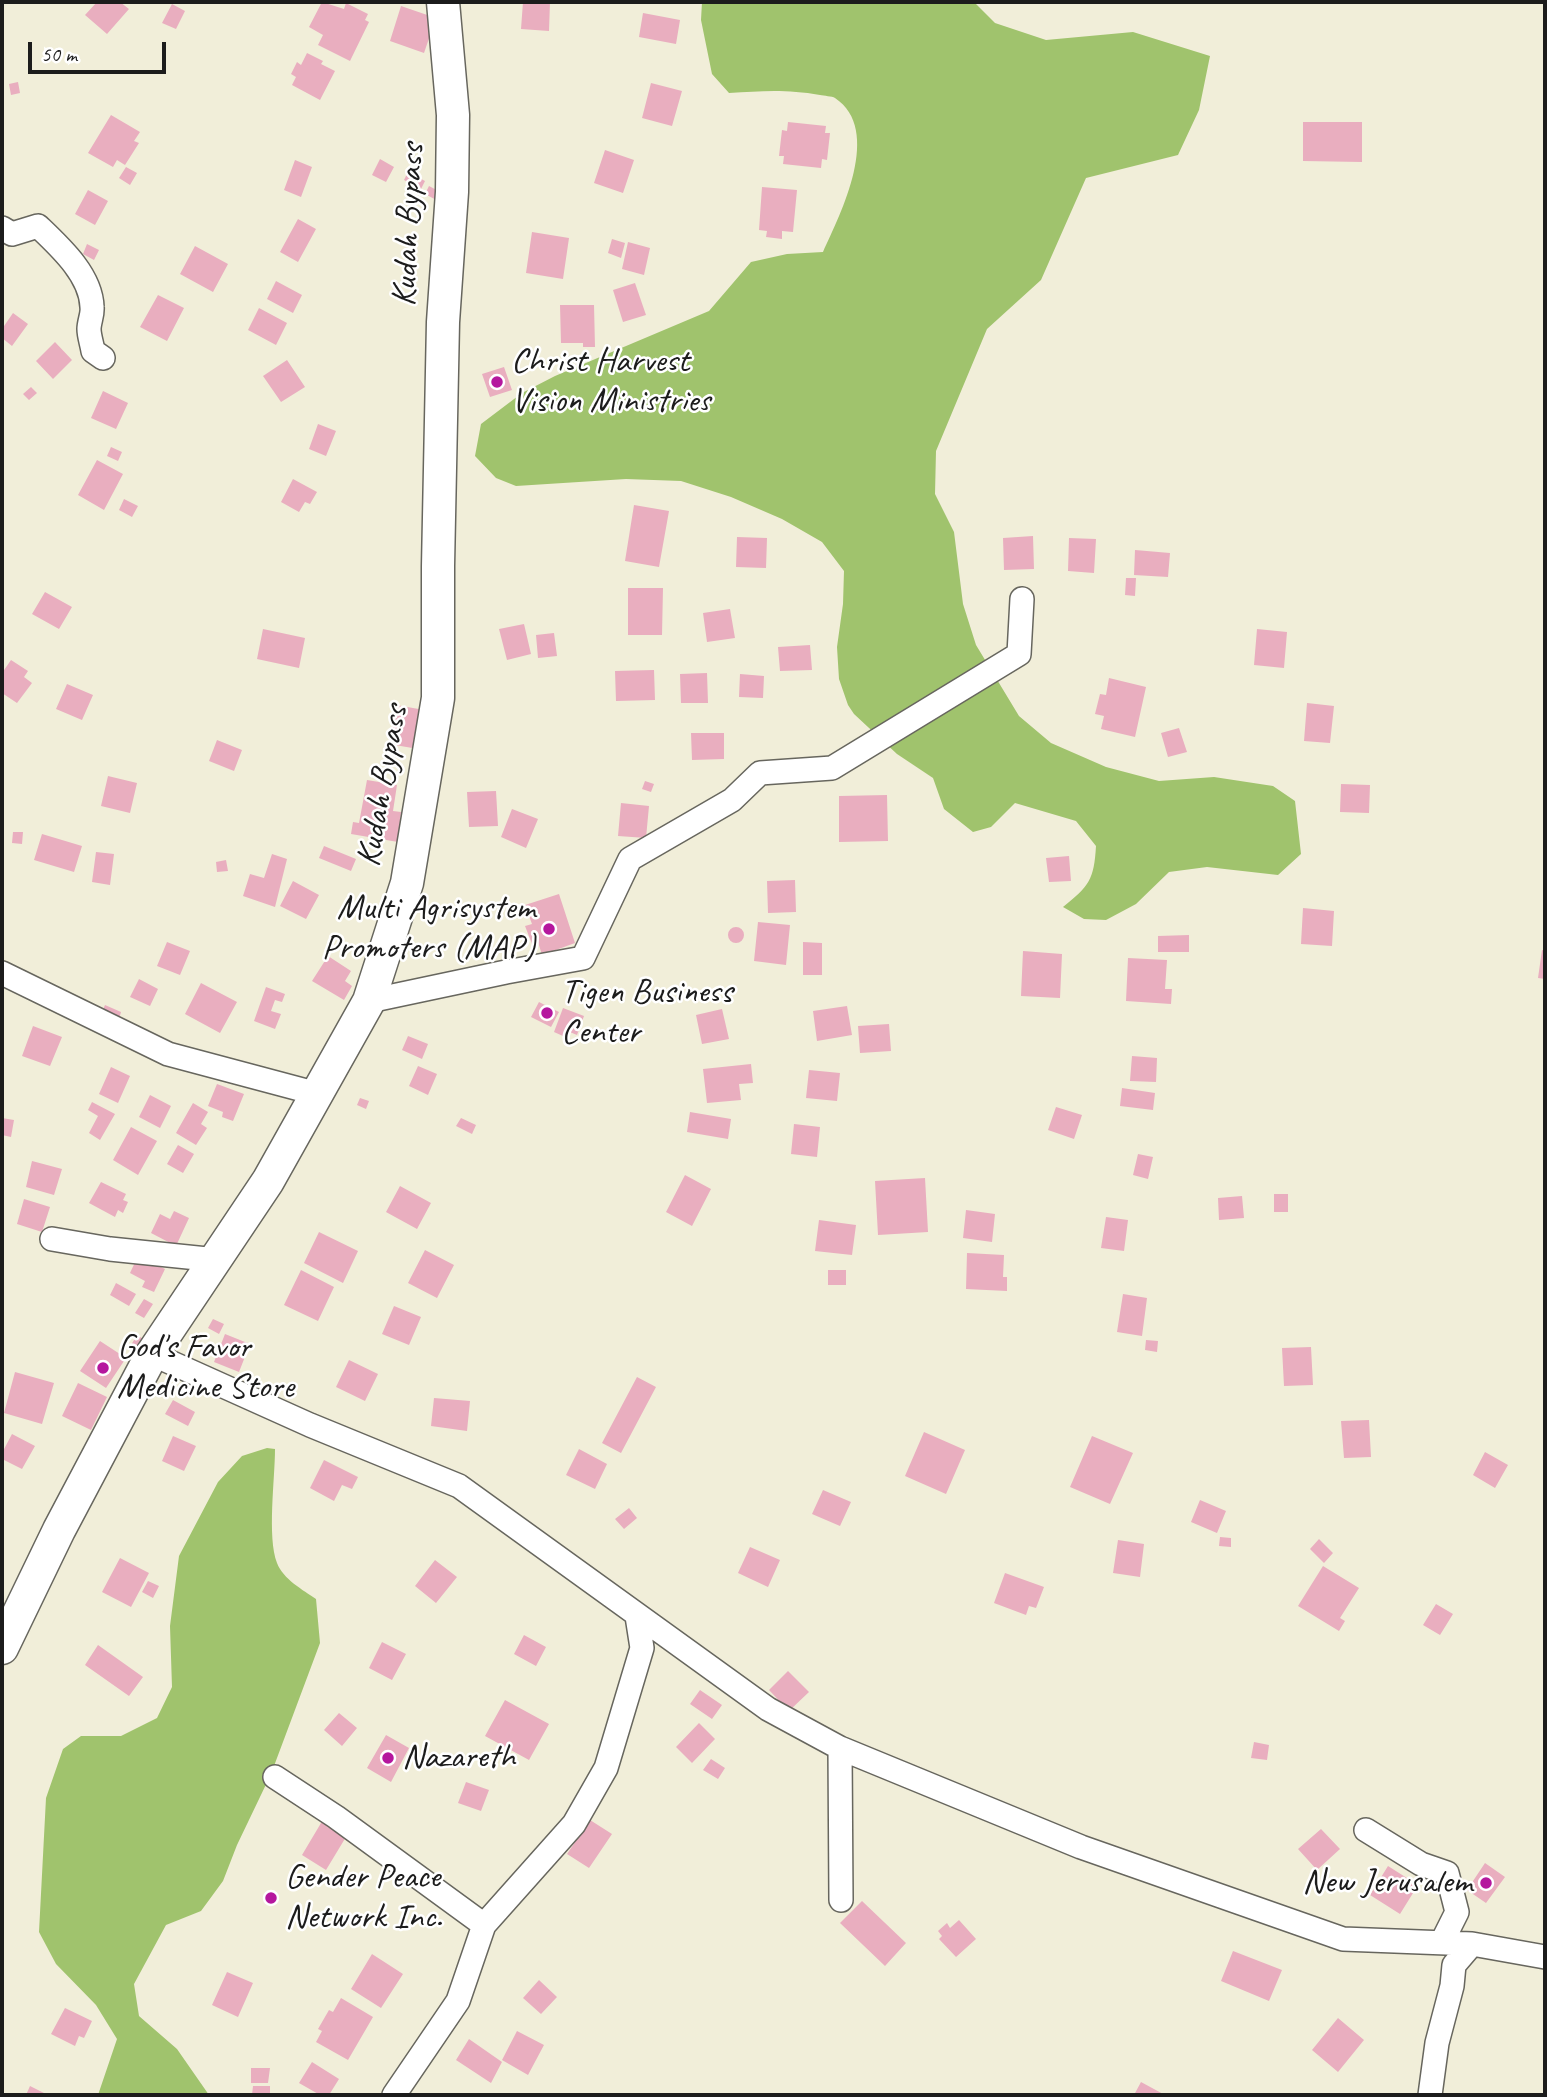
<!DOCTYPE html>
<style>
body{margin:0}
#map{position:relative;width:1547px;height:2097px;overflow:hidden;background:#f1eed9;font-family:Caveat,sans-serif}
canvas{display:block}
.frame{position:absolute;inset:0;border:4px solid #1c1c1c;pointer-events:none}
.scale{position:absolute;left:28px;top:42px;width:138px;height:32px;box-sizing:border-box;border:4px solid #1c1c1c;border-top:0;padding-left:9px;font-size:21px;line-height:24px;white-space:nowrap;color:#1c1c1c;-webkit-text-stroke:5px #fff;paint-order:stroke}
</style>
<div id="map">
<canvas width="1547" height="2097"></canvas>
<div class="frame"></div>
<div class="scale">50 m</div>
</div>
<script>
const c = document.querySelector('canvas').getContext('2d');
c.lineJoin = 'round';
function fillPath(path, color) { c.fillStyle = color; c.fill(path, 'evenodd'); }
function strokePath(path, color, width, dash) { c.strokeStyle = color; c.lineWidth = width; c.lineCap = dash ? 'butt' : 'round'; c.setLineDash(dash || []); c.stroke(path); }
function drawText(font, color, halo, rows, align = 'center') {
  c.font = font + ' Caveat,sans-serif'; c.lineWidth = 5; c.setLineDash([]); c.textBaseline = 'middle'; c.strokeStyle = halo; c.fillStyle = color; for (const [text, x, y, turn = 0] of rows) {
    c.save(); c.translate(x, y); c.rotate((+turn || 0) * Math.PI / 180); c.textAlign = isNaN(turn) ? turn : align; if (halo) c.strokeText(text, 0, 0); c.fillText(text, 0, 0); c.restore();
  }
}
fillPath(new Path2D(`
 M 702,2 L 974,2 L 995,23 L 1046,40 L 1133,32 L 1210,56 L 1199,110 L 1178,155 L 1086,178 L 1041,280 L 987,329 L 936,451 L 935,494 L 954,532 L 963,604 L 976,645 L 1019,716 L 1051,743 L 1106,767 L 1159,781 L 1214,777 L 1273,786 L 1295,801 L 1301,854 L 1278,875 L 1207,867 L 1169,872 L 1136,904 L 1106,920 L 1084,919 L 1063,907 C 1089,886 1094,880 1096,846 L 1076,821 L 1015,803 L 991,827 L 973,832 L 944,809 L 933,778 L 897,754 L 854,714 L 848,705 L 839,679 L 837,647 L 843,604 L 844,571 L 822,542 L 782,519 L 731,497 L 681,481 L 626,479 L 516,486 L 496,478 L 475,456 L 481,424 L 522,393 L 555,376 L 709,311 L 751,262 L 787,254 L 823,252 C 841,213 883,130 835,98 C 832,96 824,96 820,95 C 786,89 762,91 729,93 L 712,74 L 701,20 Z
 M 267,1448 L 275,1449 C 275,1479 267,1537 277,1563 C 283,1579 303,1590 316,1599 L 320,1643 L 271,1774 L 237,1845 L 223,1881 L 201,1911 L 166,1925 L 134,1984 L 139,2016 L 177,2049 L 209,2095 L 98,2095 L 117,2039 L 96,2005 L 56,1964 L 39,1932 L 46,1798 L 63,1749 L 81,1736 L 121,1736 L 157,1718 L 172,1687 L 170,1626 L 179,1556 L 218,1482 L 242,1456 Z`), '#a0c36d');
fillPath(new Path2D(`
 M 97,2 L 120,2 L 129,9 L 107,34 L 85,15 Z
 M 322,2 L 344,9 L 346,3 L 368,14 L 365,20 L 369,22 L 350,61 L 318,45 L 323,35 L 309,27 Z
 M 523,2 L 550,2 L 549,31 L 521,29 Z
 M 172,4 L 185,11 L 176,29 L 162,23 Z
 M 401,6 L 436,18 L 424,53 L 390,41 Z
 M 643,13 L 680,20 L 676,44 L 639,37 Z
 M 307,53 L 323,61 L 321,64 L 335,71 L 320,100 L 292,85 L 296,77 L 291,74 L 297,62 L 301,65 Z
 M 18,82 L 20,93 L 11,95 L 9,84 Z
 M 651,83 L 682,91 L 672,126 L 642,118 Z
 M 111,115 L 140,132 L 134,141 L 139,143 L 125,165 L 117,160 L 113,167 L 88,153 Z
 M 788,122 L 826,126 L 825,133 L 830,133 L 827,160 L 822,159 L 821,168 L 783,164 L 784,156 L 779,156 L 782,130 L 787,131 Z
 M 1303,122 L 1362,122 L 1362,162 L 1303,161 Z
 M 605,150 L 634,160 L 623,193 L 594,183 Z
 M 380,159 L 394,167 L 386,182 L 372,175 Z
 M 295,160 L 312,167 L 301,197 L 284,190 Z
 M 126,167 L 137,173 L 130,185 L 119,178 Z
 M 408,172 L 425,181 L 421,189 L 404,180 Z
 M 429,186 L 444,194 L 440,202 L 425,194 Z
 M 762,187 L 797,190 L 793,232 L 782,231 L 782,239 L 766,237 L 767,231 L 759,230 Z
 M 88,190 L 108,201 L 95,225 L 75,214 Z
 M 298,219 L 316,229 L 298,262 L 280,252 Z
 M 532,232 L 569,238 L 563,279 L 526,273 Z
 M 612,239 L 625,243 L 621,258 L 608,253 Z
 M 628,242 L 650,248 L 644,275 L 622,269 Z
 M 87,244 L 99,250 L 94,260 L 83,254 Z
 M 195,246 L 228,264 L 213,292 L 180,274 Z
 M 276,281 L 302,295 L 293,313 L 267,299 Z
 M 635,283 L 646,315 L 623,322 L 613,290 Z
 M 158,295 L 184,308 L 167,341 L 140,327 Z
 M 560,305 L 594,305 L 595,347 L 583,347 L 583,343 L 561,343 Z
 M 259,308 L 287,323 L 276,345 L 248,330 Z
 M 13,313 L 28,324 L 12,346 L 2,338 L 2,329 Z
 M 55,342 L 72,360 L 53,379 L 36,361 Z
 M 287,360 L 305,387 L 281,402 L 263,376 Z
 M 504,367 L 512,390 L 490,397 L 482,374 Z
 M 31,387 L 37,393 L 29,400 L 23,394 Z
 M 103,391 L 128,403 L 116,429 L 91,418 Z
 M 318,424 L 336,431 L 326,456 L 309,449 Z
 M 111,447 L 122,452 L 118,461 L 107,456 Z
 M 97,460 L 123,474 L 104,510 L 78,495 Z
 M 293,479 L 317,492 L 310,504 L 305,502 L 299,512 L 281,502 Z
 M 124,499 L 138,506 L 132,517 L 119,510 Z
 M 634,505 L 669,511 L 659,567 L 625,561 Z
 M 1033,536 L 1034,569 L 1004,570 L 1003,538 Z
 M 737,537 L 767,538 L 766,568 L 736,567 Z
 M 1069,538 L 1096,539 L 1094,573 L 1068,571 Z
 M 1135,550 L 1170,553 L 1168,577 L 1134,575 Z
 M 1126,578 L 1136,578 L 1135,596 L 1125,595 Z
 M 628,588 L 663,588 L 662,635 L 628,635 Z
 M 45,592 L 72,607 L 59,629 L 32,614 Z
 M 730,609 L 735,638 L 707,642 L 703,613 Z
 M 524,624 L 531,654 L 507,660 L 499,629 Z
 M 263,629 L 305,638 L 299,668 L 257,659 Z
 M 1257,629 L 1287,632 L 1284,668 L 1254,665 Z
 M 554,633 L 557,656 L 538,658 L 536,635 Z
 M 810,645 L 812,670 L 780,671 L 778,647 Z
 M 11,660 L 28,671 L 24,677 L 32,683 L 17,703 L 2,693 L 2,673 Z
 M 654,670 L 655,700 L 616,701 L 615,671 Z
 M 707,673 L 708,703 L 681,703 L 680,674 Z
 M 740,674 L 764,676 L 763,698 L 739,697 Z
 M 1109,678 L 1146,687 L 1135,737 L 1101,729 L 1104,716 L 1095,714 L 1100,694 L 1106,695 Z
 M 67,684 L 93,695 L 82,720 L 56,709 Z
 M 1307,703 L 1334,706 L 1330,743 L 1304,741 Z
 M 396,705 L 430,711 L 424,750 L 389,744 Z
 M 1179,728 L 1187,752 L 1168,757 L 1161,733 Z
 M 691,733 L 724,733 L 724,759 L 692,760 Z
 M 217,740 L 242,750 L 234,771 L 209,761 Z
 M 108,776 L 137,783 L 130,813 L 101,806 Z
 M 367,780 L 397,785 L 393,811 L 401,812 L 400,822 L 407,823 L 404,843 L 351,834 L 353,822 L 359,823 Z
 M 645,781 L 654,784 L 651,792 L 642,789 Z
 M 1341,784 L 1370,785 L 1369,813 L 1340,812 Z
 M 496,791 L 498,826 L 469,827 L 467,792 Z
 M 887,795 L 888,841 L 839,842 L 839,796 Z
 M 621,803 L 649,806 L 646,838 L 618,836 Z
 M 512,809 L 538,819 L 526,848 L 501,837 Z
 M 13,832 L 23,832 L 22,844 L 12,843 Z
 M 42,834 L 82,846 L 74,872 L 34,860 Z
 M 324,846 L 356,859 L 351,871 L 319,858 Z
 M 96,852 L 114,854 L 110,885 L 92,882 Z
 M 272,854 L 287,859 L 275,907 L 243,896 L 250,874 L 264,878 Z
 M 1069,856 L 1071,881 L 1049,882 L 1046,858 Z
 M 226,860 L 228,871 L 217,872 L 216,862 Z
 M 795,880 L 796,912 L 768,913 L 767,881 Z
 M 293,881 L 319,895 L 306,919 L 280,906 Z
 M 559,894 L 575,943 L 542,955 L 538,942 L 532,944 L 525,926 L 532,924 L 525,905 Z
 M 1303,908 L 1334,911 L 1332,946 L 1301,944 Z
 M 758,922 L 790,925 L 786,965 L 754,961 Z
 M728 935a8 8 0 1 1 16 0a8 8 0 1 1-16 0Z
 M 1189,935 L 1189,952 L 1158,952 L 1158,936 Z
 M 167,942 L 190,951 L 180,975 L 157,966 Z
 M 803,942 L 822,943 L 822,975 L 803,975 Z
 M 1542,950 L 1545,951 L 1545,979 L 1538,978 Z
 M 1023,951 L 1062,954 L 1060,998 L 1021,996 Z
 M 328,956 L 351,971 L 345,981 L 352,986 L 344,1000 L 312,981 Z
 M 1128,958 L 1167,960 L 1165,989 L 1172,989 L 1171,1004 L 1126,1001 Z
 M 139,979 L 158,989 L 150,1006 L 130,997 Z
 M 201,983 L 237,1002 L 220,1033 L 185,1014 Z
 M 266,987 L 285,994 L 282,1002 L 275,1000 L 271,1011 L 281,1014 L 275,1029 L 254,1021 Z
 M 539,1002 L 559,1012 L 551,1027 L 531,1017 Z
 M 105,1005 L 121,1012 L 119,1019 L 102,1012 Z
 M 847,1006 L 852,1035 L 817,1041 L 813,1011 Z
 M 563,1008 L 584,1016 L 577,1035 L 565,1030 L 563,1036 L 554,1032 Z
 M 722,1009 L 729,1039 L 702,1044 L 696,1015 Z
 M 889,1024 L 891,1051 L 860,1053 L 858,1026 Z
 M 33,1026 L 62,1037 L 50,1066 L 22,1056 Z
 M 408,1036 L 428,1044 L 422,1059 L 402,1050 Z
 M 1132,1056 L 1157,1058 L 1156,1082 L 1130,1081 Z
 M 751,1064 L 753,1083 L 739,1084 L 741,1100 L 707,1103 L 703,1069 Z
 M 418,1066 L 437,1074 L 428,1095 L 409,1086 Z
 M 111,1067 L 130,1076 L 118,1103 L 99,1094 Z
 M 809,1070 L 840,1073 L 837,1101 L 806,1098 Z
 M 217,1084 L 244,1094 L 233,1121 L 222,1117 L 223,1112 L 208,1106 Z
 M 1122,1088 L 1155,1093 L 1153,1110 L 1120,1106 Z
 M 150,1095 L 171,1106 L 160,1128 L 139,1117 Z
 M 360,1098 L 369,1101 L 366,1109 L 357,1105 Z
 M 92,1102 L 115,1114 L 100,1140 L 89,1133 L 98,1116 L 88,1110 Z
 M 193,1103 L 208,1112 L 201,1124 L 207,1128 L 196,1145 L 176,1133 Z
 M 1056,1107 L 1082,1115 L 1074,1139 L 1048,1130 Z
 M 690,1112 L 731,1119 L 728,1139 L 687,1132 Z
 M 2,1118 L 14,1120 L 11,1137 L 2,1135 Z
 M 461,1118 L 476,1125 L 472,1134 L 456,1126 Z
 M 794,1124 L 820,1127 L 817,1157 L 791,1154 Z
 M 131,1127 L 157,1141 L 138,1175 L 113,1160 Z
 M 178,1145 L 194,1154 L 183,1173 L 167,1164 Z
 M 1138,1154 L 1153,1157 L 1148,1179 L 1133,1175 Z
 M 32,1161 L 62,1169 L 54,1195 L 26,1187 Z
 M 685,1175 L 711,1189 L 692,1226 L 666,1212 Z
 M 925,1178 L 928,1232 L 878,1235 L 875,1181 Z
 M 101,1182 L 126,1194 L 123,1200 L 128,1202 L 123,1213 L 118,1210 L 115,1217 L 89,1203 Z
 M 400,1186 L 431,1203 L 417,1229 L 386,1212 Z
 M 1274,1194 L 1288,1194 L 1288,1212 L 1274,1212 Z
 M 1242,1196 L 1244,1218 L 1219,1220 L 1218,1198 Z
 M 24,1199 L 50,1207 L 42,1232 L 17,1224 Z
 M 966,1210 L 995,1214 L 992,1242 L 963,1238 Z
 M 174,1211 L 189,1218 L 176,1246 L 151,1233 L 160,1214 L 170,1219 Z
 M 1106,1217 L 1128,1220 L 1124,1251 L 1101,1248 Z
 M 819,1220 L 856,1225 L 852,1255 L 815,1251 Z
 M 319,1232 L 358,1251 L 343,1283 L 304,1263 Z
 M 425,1250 L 454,1265 L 437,1298 L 408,1283 Z
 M 967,1253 L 1004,1255 L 1003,1277 L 1007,1277 L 1007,1291 L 966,1289 Z
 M 138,1256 L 165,1269 L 154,1292 L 142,1287 L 145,1281 L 130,1273 Z
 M 301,1270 L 334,1287 L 318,1321 L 284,1305 Z
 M 828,1270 L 846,1270 L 846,1285 L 828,1285 Z
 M 116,1283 L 136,1294 L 129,1306 L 110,1295 Z
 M 1123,1294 L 1147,1298 L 1142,1336 L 1117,1332 Z
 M 144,1299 L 153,1304 L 144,1318 L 135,1313 Z
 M 394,1306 L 421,1317 L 409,1345 L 382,1334 Z
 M 213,1319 L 224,1324 L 219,1334 L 208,1328 Z
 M 225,1334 L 250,1344 L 239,1372 L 214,1362 Z
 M 137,1335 L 146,1341 L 139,1350 L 131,1345 Z
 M 1146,1340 L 1158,1341 L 1157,1352 L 1145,1350 Z
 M 100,1341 L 126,1358 L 106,1388 L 80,1371 Z
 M 1311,1347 L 1313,1385 L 1284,1386 L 1282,1348 Z
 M 349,1360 L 378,1374 L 365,1401 L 336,1387 Z
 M 15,1372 L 54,1383 L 42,1424 L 4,1413 Z
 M 637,1377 L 656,1387 L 621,1453 L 602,1443 Z
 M 78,1383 L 107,1397 L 91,1430 L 62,1416 Z
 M 434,1398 L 470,1401 L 467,1431 L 431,1426 Z
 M 173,1400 L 195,1412 L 188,1426 L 165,1414 Z
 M 1369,1420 L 1371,1457 L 1344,1458 L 1341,1421 Z
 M 924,1432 L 965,1450 L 946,1494 L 905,1476 Z
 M 12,1434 L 35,1446 L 22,1469 L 2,1459 L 2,1453 Z
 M 173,1436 L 196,1446 L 184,1471 L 162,1461 Z
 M 1092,1436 L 1133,1453 L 1110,1504 L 1070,1487 Z
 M 579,1449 L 607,1464 L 595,1489 L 566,1475 Z
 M 1485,1452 L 1508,1465 L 1495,1488 L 1473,1475 Z
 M 324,1460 L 358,1477 L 352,1489 L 342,1485 L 334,1501 L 310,1488 Z
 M 823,1490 L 851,1502 L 840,1526 L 812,1514 Z
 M 1200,1500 L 1226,1511 L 1217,1533 L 1191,1522 Z
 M 629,1508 L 637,1518 L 624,1529 L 615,1519 Z
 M 1220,1537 L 1231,1538 L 1231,1547 L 1219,1546 Z
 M 1319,1539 L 1333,1553 L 1324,1563 L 1310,1549 Z
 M 1118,1540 L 1144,1544 L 1140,1577 L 1113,1573 Z
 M 750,1547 L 780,1560 L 768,1587 L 738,1573 Z
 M 120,1558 L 149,1573 L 131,1607 L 102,1592 Z
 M 435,1560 L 457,1577 L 436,1603 L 415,1586 Z
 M 1323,1566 L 1359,1588 L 1340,1618 L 1345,1621 L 1339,1631 L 1298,1606 Z
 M 1005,1573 L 1044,1587 L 1036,1608 L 1029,1606 L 1026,1615 L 994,1603 Z
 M 148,1581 L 159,1586 L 153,1598 L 142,1592 Z
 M 1436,1604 L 1453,1614 L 1440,1635 L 1423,1625 Z
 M 524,1635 L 546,1647 L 536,1666 L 514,1654 Z
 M 382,1642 L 406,1654 L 392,1680 L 369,1668 Z
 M 98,1645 L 143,1677 L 129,1696 L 85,1665 Z
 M 788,1671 L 809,1692 L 789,1711 L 769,1690 Z
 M 700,1690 L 722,1705 L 712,1719 L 690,1704 Z
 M 505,1700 L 549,1724 L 529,1760 L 485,1736 Z
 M 339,1713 L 357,1728 L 342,1746 L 324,1730 Z
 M 699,1723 L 715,1739 L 692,1763 L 676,1747 Z
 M 386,1735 L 409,1748 L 391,1782 L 367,1768 Z
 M 1254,1742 L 1269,1745 L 1267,1760 L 1251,1758 Z
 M 711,1759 L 725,1768 L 718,1779 L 703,1770 Z
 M 466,1782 L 489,1790 L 481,1811 L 458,1803 Z
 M 324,1818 L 349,1832 L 326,1870 L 302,1855 Z
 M 590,1820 L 612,1834 L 589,1868 L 567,1854 Z
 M 1321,1829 L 1340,1849 L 1317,1870 L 1298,1849 Z
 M 1485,1863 L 1505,1877 L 1486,1903 L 1467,1890 Z
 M 1388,1866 L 1418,1885 L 1400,1914 L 1370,1895 Z
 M 862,1901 L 906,1943 L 885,1966 L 840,1923 Z
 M 959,1920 L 976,1939 L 956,1957 L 939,1939 L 942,1936 L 938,1931 L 947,1923 L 950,1928 Z
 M 1233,1951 L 1282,1970 L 1269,2001 L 1221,1981 Z
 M 372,1954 L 403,1974 L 381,2008 L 351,1989 Z
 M 227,1972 L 253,1983 L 238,2017 L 212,2005 Z
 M 539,1980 L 557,1997 L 541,2014 L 523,1998 Z
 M 341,1998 L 373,2017 L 348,2060 L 316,2042 L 322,2031 L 318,2029 L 329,2010 L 333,2012 Z
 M 65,2008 L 92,2021 L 84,2038 L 79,2036 L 75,2046 L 51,2034 Z
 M 1338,2018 L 1364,2040 L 1338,2072 L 1312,2050 Z
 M 517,2031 L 544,2045 L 528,2075 L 502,2060 Z
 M 469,2039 L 502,2062 L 491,2083 L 456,2060 Z
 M 312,2062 L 339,2079 L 329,2095 L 320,2095 L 299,2083 Z
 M 251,2068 L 270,2068 L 268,2083 L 251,2083 Z
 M 1141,2082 L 1165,2095 L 1134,2095 Z
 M 30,2086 L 48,2095 L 26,2095 Z
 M 253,2086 L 270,2086 L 270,2095 L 252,2095 Z`), '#e9aebf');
const street = new Path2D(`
 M 2,228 L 12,234 L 38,226 C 60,247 91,275 92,307 C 93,314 89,322 89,329 C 89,336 92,344 93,351 L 103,358
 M 2,973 L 168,1054 L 318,1094
 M 369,1001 L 506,972 L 583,958 L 630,859 L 732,800 L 760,773 L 832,768 L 1019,654 L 1022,599
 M 52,1239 L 110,1249 L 217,1260
 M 152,1354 L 310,1425 L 459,1486 L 768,1709 L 840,1748 L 1081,1847 L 1343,1939 L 1472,1944 L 1545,1957
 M 840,1748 L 841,1900
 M 275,1777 L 336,1817 L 484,1925
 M 1366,1830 L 1421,1864 L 1447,1873 L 1457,1912 L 1442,1942
 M 394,2095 L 458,2001 L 484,1925 L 574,1824 L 606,1768 L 642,1648 L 637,1616
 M 1430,2095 L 1437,2043 L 1452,1986 L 1454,1965 L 1472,1944`);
const secondary = new Path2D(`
 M 2,1648 L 59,1530 L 152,1354 L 268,1181 L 369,1001 L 407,883 L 438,698 L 438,566 L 443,322 L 452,192 L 453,115 L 443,2`);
strokePath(street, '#67665e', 26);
strokePath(secondary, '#67665e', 35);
strokePath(street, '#fff', 23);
strokePath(secondary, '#fff', 32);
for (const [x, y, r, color] of [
 [497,382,7,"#b5179e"],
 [549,929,7,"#b5179e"],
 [547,1013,7,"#b5179e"],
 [103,1368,7,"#b5179e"],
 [388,1758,7,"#b5179e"],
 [1486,1883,7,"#b5179e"],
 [271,1898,7,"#b5179e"]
]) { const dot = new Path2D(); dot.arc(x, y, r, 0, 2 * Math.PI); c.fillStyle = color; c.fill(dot); strokePath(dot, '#fff', 2.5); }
drawText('35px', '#1c1c1c', '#fff', [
 ["Kudah Bypass",409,225,-87],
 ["Kudah Bypass",383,786,-80]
]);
drawText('35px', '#1c1c1c', '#fff', [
 ["Christ Harvest",511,362],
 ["Vision Ministries",511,402],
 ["Multi Agrisystem",535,909,"right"],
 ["Promoters (MAP)",535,949,"right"],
 ["Tigen Business",561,993],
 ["Center",561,1033],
 ["God's Favor",117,1348],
 ["Medicine Store",117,1388],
 ["Nazareth",402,1758],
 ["Gender Peace",285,1878],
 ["Network Inc.",285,1918],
 ["New Jerusalem",1472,1883,"right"]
], 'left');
</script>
